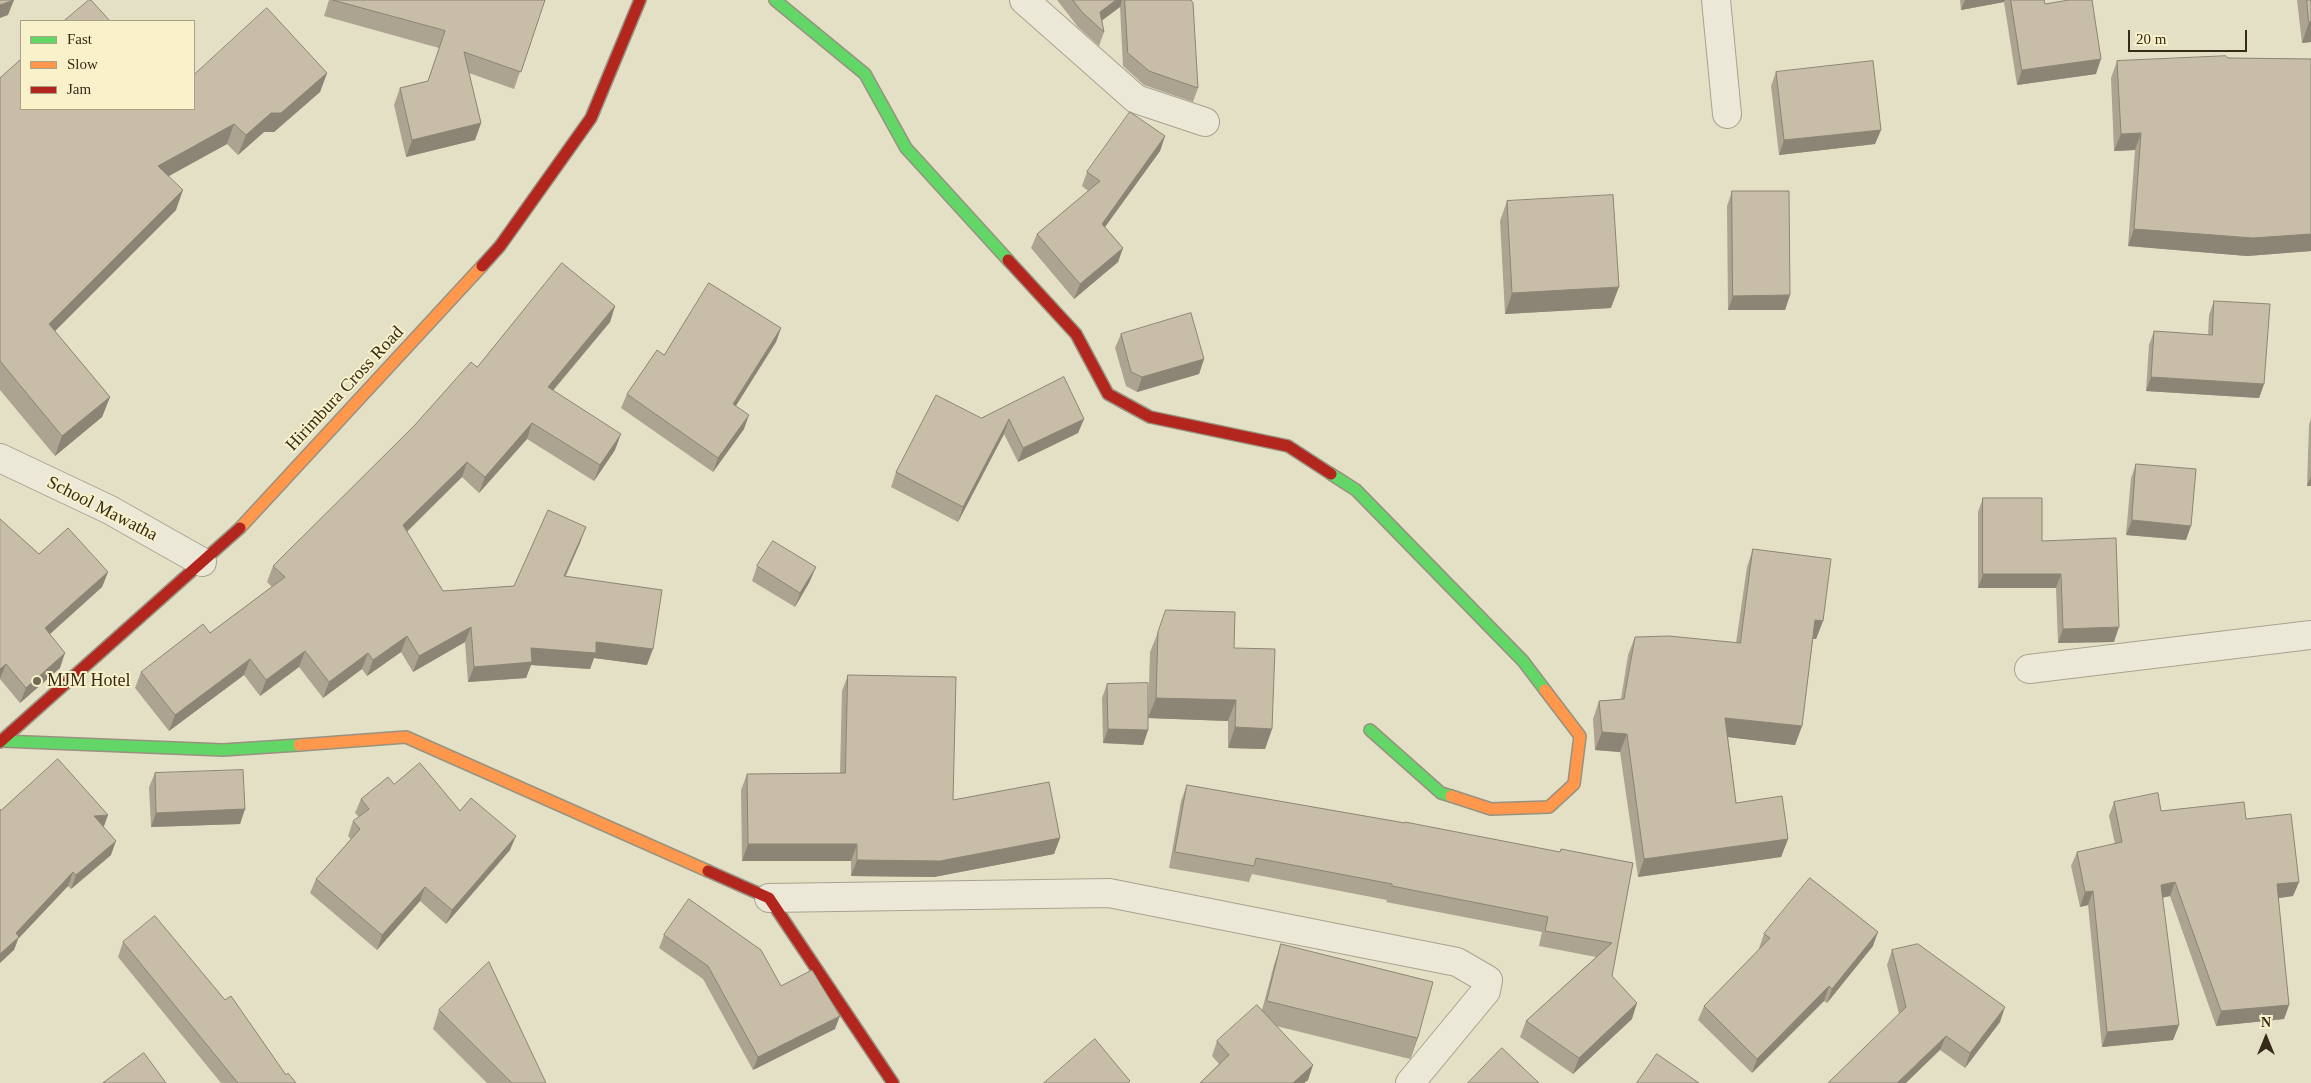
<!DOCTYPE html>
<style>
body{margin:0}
#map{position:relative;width:2311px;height:1083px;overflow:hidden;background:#e4e0c6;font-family:Georgia,serif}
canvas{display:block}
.legend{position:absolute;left:20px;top:20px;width:175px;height:90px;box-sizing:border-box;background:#f8f1c9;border:1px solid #aaa283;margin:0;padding:6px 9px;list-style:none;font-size:15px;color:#362b19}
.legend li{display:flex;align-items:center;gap:10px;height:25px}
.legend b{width:25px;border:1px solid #aaa283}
.north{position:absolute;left:2241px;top:1013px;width:50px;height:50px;-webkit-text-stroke:4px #f8f1c9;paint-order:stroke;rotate:0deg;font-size:14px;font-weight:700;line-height:20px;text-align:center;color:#362b19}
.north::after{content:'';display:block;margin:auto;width:18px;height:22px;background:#362b19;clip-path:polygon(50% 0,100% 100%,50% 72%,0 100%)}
.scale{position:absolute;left:2128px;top:30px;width:119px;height:22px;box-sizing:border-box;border:2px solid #362b19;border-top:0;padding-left:6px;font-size:15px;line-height:18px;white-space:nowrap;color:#362b19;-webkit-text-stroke:4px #f8f1c9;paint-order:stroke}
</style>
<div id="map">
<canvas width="2311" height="1083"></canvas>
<ul class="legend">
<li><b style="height:6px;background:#63d668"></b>Fast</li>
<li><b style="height:6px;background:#ff974d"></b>Slow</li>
<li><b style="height:6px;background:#b3261e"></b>Jam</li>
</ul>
<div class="north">N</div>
<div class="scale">20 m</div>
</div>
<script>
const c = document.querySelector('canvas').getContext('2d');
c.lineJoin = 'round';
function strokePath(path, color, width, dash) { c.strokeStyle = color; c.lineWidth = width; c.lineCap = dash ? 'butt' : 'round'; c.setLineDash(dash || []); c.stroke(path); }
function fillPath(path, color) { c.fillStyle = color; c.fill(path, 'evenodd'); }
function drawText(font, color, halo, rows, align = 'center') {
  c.font = font + ' Georgia,serif'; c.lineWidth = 4; c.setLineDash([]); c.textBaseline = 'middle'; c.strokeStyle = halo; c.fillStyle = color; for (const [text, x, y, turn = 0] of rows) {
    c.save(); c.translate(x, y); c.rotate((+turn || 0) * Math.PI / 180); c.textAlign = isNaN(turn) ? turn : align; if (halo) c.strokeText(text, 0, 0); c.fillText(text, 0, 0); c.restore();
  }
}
const street = new Path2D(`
 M 1024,0 L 1136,99 L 1205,122
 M 1716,0 L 1727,114
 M 0,458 L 110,510 L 202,562
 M 2029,669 L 2311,635
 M 769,898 L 1109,893 L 1457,962 L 1488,980 L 1486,991 L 1410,1083`);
const fast = new Path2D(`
 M 775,0 L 865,74 L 906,148 L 1008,260
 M 1331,474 L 1356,490 L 1523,661 L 1545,690
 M 1370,730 L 1441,793 L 1451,796
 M 2,741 L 223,750 L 299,745`);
const slow = new Path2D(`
 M 240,528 L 482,266
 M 299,745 L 406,737 L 708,871
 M 1451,796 L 1491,809 L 1549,807 L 1574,784 L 1580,736 L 1545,690`);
const jam = new Path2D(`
 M 1008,260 L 1076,334 L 1108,394 L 1150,417 L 1288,446 L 1331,474
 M 482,266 L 500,246 L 591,118 L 640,0
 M 0,742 L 240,528
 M 708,871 L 769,898 L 893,1083`);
strokePath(street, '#a8a390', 30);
strokePath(fast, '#979280', 14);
strokePath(slow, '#979280', 14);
strokePath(jam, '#979280', 14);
strokePath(street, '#ebe8d8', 28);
strokePath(fast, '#63d668', 11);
strokePath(slow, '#ff974d', 11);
strokePath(jam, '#b3261e', 11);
fillPath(new Path2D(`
 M 329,0 L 545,0 L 514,89 L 469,73 L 481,123 L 475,140 L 406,157 L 394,105 L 400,88 L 428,81 L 439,48 L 324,16 Z
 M 1057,0 L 1191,0 L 1198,88 L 1193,102 L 1144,85 L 1123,66 L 1120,7 L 1102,20 L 1104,32 L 1099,46 L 1078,27 Z
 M 1960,0 L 2044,0 L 2045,4 L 2096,74 L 2017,85 L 2004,2 L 1961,10 Z
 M 2297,0 L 2311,0 L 2311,42 L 2302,43 Z
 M 2228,58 L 2311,59 L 2311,251 L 2247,256 L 2128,246 L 2135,150 L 2114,151 L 2111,78 L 2117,61 Z
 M 1776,72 L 1881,130 L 1875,144 L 1779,155 L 1771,86 Z
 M 327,73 L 320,92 L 274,132 L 264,132 L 238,155 L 227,144 L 168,176 L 176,210 L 55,331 L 110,397 L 102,417 L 55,456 L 0,390 L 0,78 L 194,109 Z
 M 1165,136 L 1160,151 L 1105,227 L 1123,248 L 1118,262 L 1074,299 L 1031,248 L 1037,234 L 1088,191 L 1082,186 L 1087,172 Z
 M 1732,191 L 1790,295 L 1785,310 L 1728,310 L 1727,206 Z
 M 1507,201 L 1611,308 L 1505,314 L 1500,221 Z
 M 2214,301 L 2264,384 L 2259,398 L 2146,391 L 2149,345 L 2154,331 L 2208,335 L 2209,315 Z
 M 615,306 L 610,322 L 553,391 L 615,450 L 594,481 L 527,439 L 479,493 L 462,477 L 407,532 L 443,591 L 514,586 L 580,543 L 566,576 L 647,665 L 594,658 L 590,669 L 531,665 L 526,678 L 468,682 L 465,642 L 413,672 L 401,652 L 367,676 L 362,669 L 323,698 L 299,667 L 260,696 L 244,675 L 169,731 L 135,688 L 141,672 L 210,633 L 272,587 L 267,582 L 273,566 L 477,367 Z
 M 781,328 L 776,342 L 736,406 L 744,429 L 713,472 L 621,408 L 627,394 L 664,355 Z
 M 1121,334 L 1204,359 L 1199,374 L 1137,392 L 1126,386 L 1115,348 Z
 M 981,418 L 1084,419 L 1078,433 L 1018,462 L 1004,434 L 958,522 L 891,487 L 896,472 Z
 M 2311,418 L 2311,486 L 2307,486 L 2309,425 Z
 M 2136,464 L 2186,540 L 2126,535 L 2131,478 Z
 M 1983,498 L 2042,541 L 2114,642 L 2058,643 L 2056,588 L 1978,588 L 1978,512 Z
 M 0,519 L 39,554 L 108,572 L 102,587 L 50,634 L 60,668 L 20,703 L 0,679 Z
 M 1753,549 L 1823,621 L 1816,639 L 1813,639 L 1802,726 L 1795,745 L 1728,737 L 1736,803 L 1788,839 L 1781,857 L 1638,877 L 1620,752 L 1595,750 L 1593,719 L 1599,701 L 1621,699 L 1628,655 L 1635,637 L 1736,643 L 1747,567 Z
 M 757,566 L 810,581 L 795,607 L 752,581 Z
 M 1158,632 L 1234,648 L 1272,729 L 1265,749 L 1228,748 L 1228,721 L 1148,718 L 1150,652 Z
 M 848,675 L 953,800 L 1060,838 L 1054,854 L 934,877 L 851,876 L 851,861 L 742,861 L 741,790 L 747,774 L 840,773 L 842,691 Z
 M 1107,684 L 1148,730 L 1143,745 L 1103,743 L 1102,698 Z
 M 155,773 L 245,809 L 240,824 L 151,827 L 149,787 Z
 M 394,784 L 460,811 L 510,850 L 446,924 L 420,901 L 377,950 L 310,893 L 316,879 L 351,839 L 348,836 L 353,821 L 359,817 L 355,813 L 361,799 Z
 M 1187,785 L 1560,852 L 1561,849 L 1633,863 L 1612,976 L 1632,1019 L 1573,1074 L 1520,1037 L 1526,1021 L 1596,957 L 1539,946 L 1542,932 L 1386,902 L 1387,900 L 1252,874 L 1249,882 L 1169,868 L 1181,801 Z
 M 2114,802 L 2161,811 L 2246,819 L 2299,882 L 2293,896 L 2278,898 L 2289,1005 L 2284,1019 L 2216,1026 L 2170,896 L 2162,898 L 2179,1025 L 2173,1040 L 2102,1047 L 2088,905 L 2080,907 L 2071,866 L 2077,852 L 2115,844 L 2109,816 Z
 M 1,810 L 104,827 L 111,855 L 71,889 L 68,886 L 18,939 L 14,950 Z
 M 1764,934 L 1873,946 L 1827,1003 L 1824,1001 L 1752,1073 L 1698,1020 L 1704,1006 L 1760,949 L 1759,948 Z
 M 664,935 L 781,986 L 835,1029 L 753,1070 L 703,979 L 659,948 Z
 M 123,942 L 225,1000 L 286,1075 L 296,1083 L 221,1083 L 118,957 Z
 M 1281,944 L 1418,1037 L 1411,1057 L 1410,1059 L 1276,1026 L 1313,1065 L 1308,1080 L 1304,1083 L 1200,1083 L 1219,1064 L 1212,1056 L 1217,1041 L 1262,1010 L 1274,965 Z
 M 1892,950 L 2000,1022 L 1965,1068 L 1940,1050 L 1899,1014 L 1887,965 Z
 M 439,1010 L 546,1083 L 487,1083 L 433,1029 Z`), '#aca390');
fillPath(new Path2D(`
 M 14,0 L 8,15 L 0,18 L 0,5 Z
 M 1116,0 L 1122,0 L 1120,7 L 1096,25 L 1100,12 Z
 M 1965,0 L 2005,0 L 2004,2 L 1961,10 Z
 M 2309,22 L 2311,22 L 2311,42 L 2302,43 Z
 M 2101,59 L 2096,74 L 2017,85 L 2022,70 Z
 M 327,73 L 320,92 L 274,132 L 264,132 L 238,155 L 246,135 L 271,113 Z
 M 481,123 L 475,140 L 406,157 L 412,140 Z
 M 234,124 L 227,144 L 151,186 L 158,166 Z
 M 1881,130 L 1875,144 L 1779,155 L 1784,140 Z
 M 2141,133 L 2135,150 L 2114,151 L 2121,134 Z
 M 1165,136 L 1160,151 L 1097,238 L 1102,224 Z
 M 183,190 L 176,210 L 42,344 L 49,324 Z
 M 2134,229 L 2311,234 L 2311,251 L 2247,256 L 2128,246 Z
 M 1123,248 L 1118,262 L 1074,299 L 1080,284 Z
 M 1619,287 L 1611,308 L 1505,314 L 1512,293 Z
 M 1790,295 L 1785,310 L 1728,310 L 1733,296 Z
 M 615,306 L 610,322 L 542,403 L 548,387 Z
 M 781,328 L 776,342 L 728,418 L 733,404 Z
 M 1204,359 L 1199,374 L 1137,392 L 1142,377 Z
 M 2151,377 L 2264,384 L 2259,398 L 2146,391 Z
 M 110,397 L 102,417 L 55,456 L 62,436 Z
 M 749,415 L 744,429 L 713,472 L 718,458 Z
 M 1009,419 L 1004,434 L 958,522 L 963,507 Z
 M 1084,419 L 1078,433 L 1018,462 L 1023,448 Z
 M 532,423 L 527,439 L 479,493 L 485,477 Z
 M 621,434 L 615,450 L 594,481 L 600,465 Z
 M 467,462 L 462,477 L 397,541 L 403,525 Z
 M 2311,476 L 2311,486 L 2307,486 Z
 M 2132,520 L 2191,526 L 2186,540 L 2126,535 Z
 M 586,527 L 580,543 L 558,591 L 564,576 Z
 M 816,567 L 810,581 L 795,607 L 800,593 Z
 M 108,572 L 102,587 L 40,643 L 45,628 Z
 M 1983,574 L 2061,574 L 2056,588 L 1978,588 Z
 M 1815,620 L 1823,621 L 1816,639 L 1809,638 Z
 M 471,627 L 465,642 L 413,672 L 419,656 Z
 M 2119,627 L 2114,642 L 2058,643 L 2063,629 Z
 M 407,636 L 401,652 L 367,676 L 373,660 Z
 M 596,642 L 653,649 L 647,665 L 594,658 L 590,669 L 531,665 L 526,678 L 468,682 L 474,667 L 531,648 Z
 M 305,651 L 299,667 L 260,696 L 266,680 Z
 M 65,653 L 60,668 L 20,703 L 26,688 Z
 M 368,653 L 362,669 L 323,698 L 329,682 Z
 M 250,659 L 244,675 L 169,731 L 175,715 Z
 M 6,664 L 0,679 L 0,669 Z
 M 1156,698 L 1236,700 L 1228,721 L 1148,718 Z
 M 1725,718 L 1802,726 L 1795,745 L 1718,736 Z
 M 1235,727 L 1272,729 L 1265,749 L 1228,748 Z
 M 1108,729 L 1148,730 L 1143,745 L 1103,743 Z
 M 1602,732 L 1627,734 L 1620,752 L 1595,750 Z
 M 245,809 L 240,824 L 151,827 L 156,813 Z
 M 108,815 L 103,829 L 94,816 Z
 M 516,836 L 510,850 L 446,924 L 452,910 Z
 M 1060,838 L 1054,854 L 934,877 L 851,876 L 857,860 Z
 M 1788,839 L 1781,857 L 1638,877 L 1644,859 Z
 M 116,841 L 111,855 L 71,889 L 76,875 Z
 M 748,844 L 857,844 L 851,861 L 742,861 Z
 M 73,872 L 68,886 L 18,939 L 14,950 L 0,963 L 0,954 L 16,933 Z
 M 2175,882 L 2170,896 L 2155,899 L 2161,885 Z
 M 2299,882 L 2293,896 L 2272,899 L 2277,884 Z
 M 425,887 L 420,901 L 377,950 L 382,935 Z
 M 2093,891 L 2088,905 L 2080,907 L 2085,892 Z
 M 1878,932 L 1873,946 L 1827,1003 L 1832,989 Z
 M 1829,986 L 1824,1001 L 1752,1073 L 1757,1059 Z
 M 1637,1003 L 1632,1019 L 1573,1074 L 1579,1058 Z
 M 2289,1005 L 2284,1019 L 2216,1026 L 2221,1011 Z
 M 2005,1007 L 2000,1022 L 1965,1068 L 1970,1053 Z
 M 840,1016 L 835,1029 L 753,1070 L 758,1057 Z
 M 2179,1025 L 2173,1040 L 2102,1047 L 2107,1032 Z
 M 1946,1036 L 1940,1050 L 1906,1083 L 1897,1083 Z
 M 1418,1037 L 1411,1057 L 1410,1059 L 1417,1038 Z
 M 1313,1065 L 1308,1080 L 1304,1083 L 1293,1083 Z`), '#8c8475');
const building = new Path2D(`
 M 0,0 L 14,0 L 0,5 Z
 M 89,0 L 91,0 L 110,21 L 64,21 Z
 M 333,0 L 545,0 L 521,72 L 464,52 L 481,123 L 412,140 L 400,88 L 428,81 L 445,31 Z
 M 1073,0 L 1116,0 L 1100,12 L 1104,32 L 1083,13 Z
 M 1125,0 L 1191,0 L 1193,3 L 1198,88 L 1149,71 L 1128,53 Z
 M 2011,0 L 2044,0 L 2045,4 L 2069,0 L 2092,0 L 2101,59 L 2022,70 Z
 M 2307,0 L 2311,0 L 2311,22 L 2309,22 Z
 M 267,8 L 327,73 L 281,113 L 271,113 L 246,135 L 234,124 L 158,166 L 183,190 L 49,324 L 110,397 L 62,436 L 0,361 L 0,78 L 21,59 L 21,109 L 194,109 L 194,75 Z
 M 2226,56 L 2228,58 L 2311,59 L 2311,234 L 2253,238 L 2134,229 L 2141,133 L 2121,134 L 2117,61 Z
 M 1873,61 L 1881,130 L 1784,140 L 1776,72 Z
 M 1130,112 L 1165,136 L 1102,224 L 1123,248 L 1080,284 L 1037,234 L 1100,181 L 1087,172 Z
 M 1732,191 L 1789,191 L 1790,295 L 1733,296 Z
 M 1613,195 L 1619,287 L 1512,293 L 1507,201 Z
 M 562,263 L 615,306 L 548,387 L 621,434 L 600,465 L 532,423 L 485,477 L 467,462 L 403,525 L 443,591 L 514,586 L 548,510 L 586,527 L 564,576 L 662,590 L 653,649 L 596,642 L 596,653 L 531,648 L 532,662 L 474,667 L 471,627 L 419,656 L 407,636 L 373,660 L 368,653 L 329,682 L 305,651 L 266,680 L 250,659 L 175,715 L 141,672 L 203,624 L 210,633 L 285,577 L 273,566 L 414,426 L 471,362 L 477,367 Z
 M 709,283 L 781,328 L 733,404 L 749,415 L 718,458 L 627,394 L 657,350 L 664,355 Z
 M 2214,301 L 2270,304 L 2264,384 L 2151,377 L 2154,331 L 2212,335 Z
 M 1191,313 L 1204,359 L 1142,377 L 1131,372 L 1121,334 Z
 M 1064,377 L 1084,419 L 1023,448 L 1009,419 L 963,507 L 896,472 L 936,395 L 981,418 Z
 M 2136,464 L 2196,469 L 2191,526 L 2132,520 Z
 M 1983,498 L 2042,498 L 2042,541 L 2116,538 L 2119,627 L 2063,629 L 2061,574 L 1983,574 Z
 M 0,519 L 39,554 L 68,528 L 108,572 L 45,628 L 65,653 L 26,688 L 6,664 L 0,669 Z
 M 773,541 L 816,567 L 800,593 L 757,566 Z
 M 1753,549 L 1831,559 L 1823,621 L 1815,620 L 1802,726 L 1725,718 L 1736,803 L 1782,796 L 1788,839 L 1644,859 L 1627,734 L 1602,732 L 1599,701 L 1624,699 L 1635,637 L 1669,636 L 1740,643 Z
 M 1166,610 L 1235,612 L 1234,648 L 1275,649 L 1272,729 L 1235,727 L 1236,700 L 1156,698 L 1158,632 Z
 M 848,675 L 956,677 L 953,800 L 1049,782 L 1060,838 L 940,861 L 857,860 L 857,844 L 748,844 L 747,774 L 845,773 Z
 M 1148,683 L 1148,730 L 1108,729 L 1107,684 Z
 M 58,759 L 108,815 L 94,816 L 116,841 L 76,875 L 73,872 L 16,933 L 19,937 L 0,954 L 0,809 L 1,810 Z
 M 420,763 L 460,811 L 471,798 L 516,836 L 452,910 L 425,887 L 382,935 L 316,879 L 360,829 L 353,821 L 369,809 L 361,799 L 388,777 L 394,784 Z
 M 243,770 L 245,809 L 156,813 L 155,773 Z
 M 1187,785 L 1405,823 L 1405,822 L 1560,852 L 1561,849 L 1633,863 L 1612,976 L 1637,1003 L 1579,1058 L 1526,1021 L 1612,943 L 1545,931 L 1548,917 L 1392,886 L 1392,884 L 1256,858 L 1254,866 L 1175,852 Z
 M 2158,793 L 2161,811 L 2244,802 L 2246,819 L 2291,814 L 2299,882 L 2277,884 L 2289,1005 L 2221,1011 L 2175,882 L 2161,885 L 2179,1025 L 2107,1032 L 2093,891 L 2085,892 L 2077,852 L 2122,842 L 2114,802 Z
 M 1810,878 L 1878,932 L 1832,989 L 1829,986 L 1757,1059 L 1704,1006 L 1770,938 L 1764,934 Z
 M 689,899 L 761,950 L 781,986 L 812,970 L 840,1016 L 758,1057 L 708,966 L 664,935 Z
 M 155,916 L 225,1000 L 231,996 L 286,1075 L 288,1073 L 296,1083 L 238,1083 L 123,942 Z
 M 1281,944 L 1433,982 L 1418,1037 L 1417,1038 L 1267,1001 Z
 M 1918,944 L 2005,1007 L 1970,1053 L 1946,1036 L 1897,1083 L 1828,1083 L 1906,1007 L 1892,950 Z
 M 489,962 L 546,1083 L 512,1083 L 439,1010 Z
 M 1257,1005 L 1313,1065 L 1293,1083 L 1200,1083 L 1229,1055 L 1217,1041 Z
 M 1095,1039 L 1130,1081 L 1128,1083 L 1044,1083 Z
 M 1502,1048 L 1539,1083 L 1468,1083 Z
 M 144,1053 L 166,1083 L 103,1083 Z
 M 1657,1054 L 1699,1083 L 1637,1083 Z`);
fillPath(building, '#c8bda7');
strokePath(building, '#8c8475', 1);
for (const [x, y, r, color] of [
 [37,681,5,"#736a56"]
]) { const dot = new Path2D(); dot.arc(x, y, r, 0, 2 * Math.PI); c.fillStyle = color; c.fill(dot); strokePath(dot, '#f8f1c9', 2); }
drawText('18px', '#362b19', '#f8f1c9', [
 ["Hirimbura Cross Road",345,389,-47],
 ["School Mawatha",102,509,27]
]);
drawText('18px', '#362b19', '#f8f1c9', [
 ["MJM Hotel",47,681]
], 'left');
</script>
